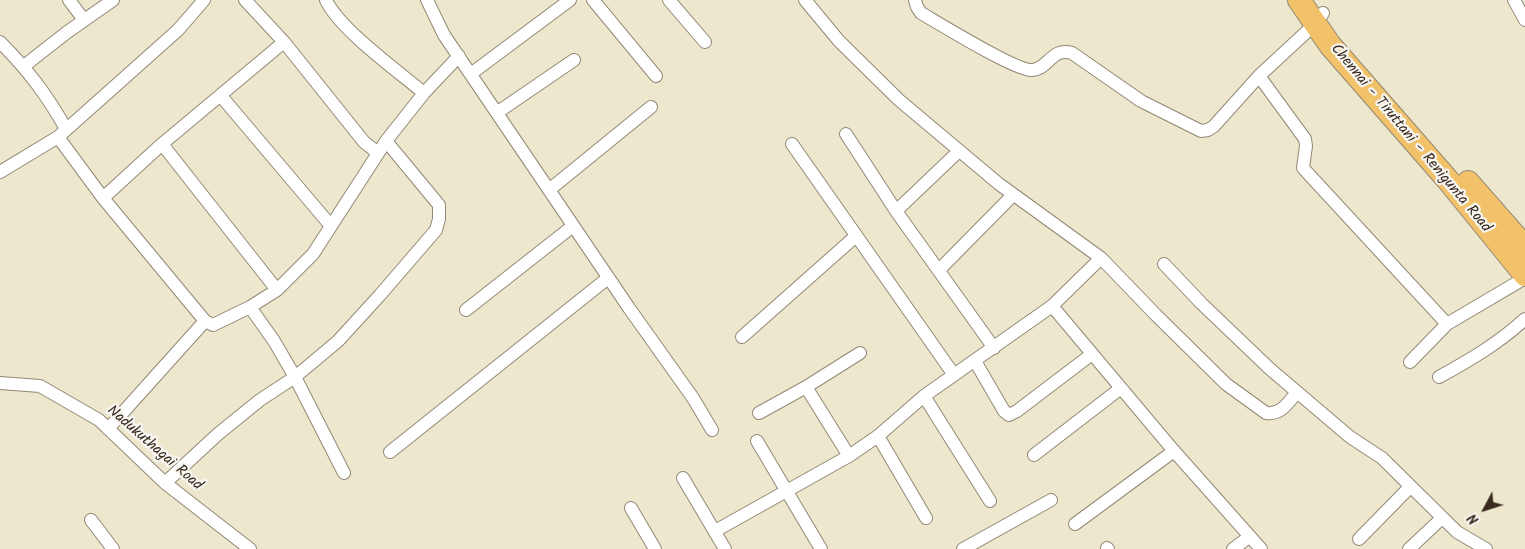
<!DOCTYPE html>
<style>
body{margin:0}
#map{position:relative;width:1525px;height:549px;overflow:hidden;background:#ece7cd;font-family:Kalam,sans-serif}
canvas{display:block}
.north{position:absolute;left:1460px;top:484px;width:50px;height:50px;-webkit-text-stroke:4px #f6f6f2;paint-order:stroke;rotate:230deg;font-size:14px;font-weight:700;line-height:20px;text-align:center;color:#3b2a1e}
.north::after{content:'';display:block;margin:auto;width:18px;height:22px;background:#3b2a1e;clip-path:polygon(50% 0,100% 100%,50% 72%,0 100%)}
</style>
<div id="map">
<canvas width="1525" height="549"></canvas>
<div class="north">N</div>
</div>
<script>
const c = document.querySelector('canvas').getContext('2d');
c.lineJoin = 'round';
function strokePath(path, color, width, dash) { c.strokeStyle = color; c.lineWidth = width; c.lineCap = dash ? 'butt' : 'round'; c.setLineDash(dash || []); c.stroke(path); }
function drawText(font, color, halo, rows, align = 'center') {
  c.font = font + ' Kalam,sans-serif'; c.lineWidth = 4.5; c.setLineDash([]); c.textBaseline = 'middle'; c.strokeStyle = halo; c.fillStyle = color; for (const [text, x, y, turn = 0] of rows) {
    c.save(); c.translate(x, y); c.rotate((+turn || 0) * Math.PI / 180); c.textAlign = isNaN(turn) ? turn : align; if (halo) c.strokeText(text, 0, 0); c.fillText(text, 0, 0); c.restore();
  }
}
const street = new Path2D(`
 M 69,0 L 84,20
 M 245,0 L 284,42 L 364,142 L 378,153
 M 326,0 C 339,29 399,72 424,93
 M 427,0 L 444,35 L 629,308 L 693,398 L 712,430
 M 593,0 L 656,76
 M 669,0 L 705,42
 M 805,0 L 839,41 L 899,100 L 999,184 L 1101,258 L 1156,315 L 1226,384 L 1266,413 C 1281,415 1288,403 1297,392
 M 915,0 L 917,7 L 921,13 C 940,24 1016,71 1032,70 C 1049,69 1051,47 1072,53 L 1141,101 L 1201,131 L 1208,130 L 1214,126 L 1259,76
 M 1514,0 L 1525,20
 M 1323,13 L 1315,24 L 1259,76 L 1305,139 L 1306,146 L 1303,168 L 1447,324 L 1525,278
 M 0,42 C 28,70 47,95 66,129
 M 24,66 L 66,33 L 113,0
 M 472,73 L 570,0
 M 221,96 L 331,226
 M 498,112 L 574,60
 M 846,134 L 896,211 L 994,348
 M 58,137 L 178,30 L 204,0
 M 162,144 L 284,42
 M 792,144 L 954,375
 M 0,172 L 58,137 L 103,198 L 205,321 L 213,325 L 250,307 L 277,290 L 313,254 L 386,141 L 424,93 L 459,56
 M 549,190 L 651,107
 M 103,198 L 162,144 L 277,290
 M 896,211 L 959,151
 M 1164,264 L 1202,304 L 1270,369 L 1350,437 L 1382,458 L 1457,532 L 1486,549
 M 939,270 L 1013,195
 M 1052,306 L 1174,451 L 1261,549
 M 250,307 L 274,341 L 295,377 L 344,473
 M 466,310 L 573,226
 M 742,337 L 856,236
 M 975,361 L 1004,411 L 1009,415 L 1017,411 L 1092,354
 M 1410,362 L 1447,324
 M 1439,377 C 1470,360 1499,343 1525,319
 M 0,383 L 40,386 L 99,420 L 165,483 L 250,549
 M 924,396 L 990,501
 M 759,413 L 806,387
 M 108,429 L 205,321
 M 878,436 L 926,518
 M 757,441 L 821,549
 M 390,452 L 608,278
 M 1034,455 L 1121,388
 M 849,456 L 806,387 L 860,353
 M 683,478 L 725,549
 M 165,483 L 218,434 L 260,400 L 295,377 L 338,341 L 380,295 L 436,230 L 439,219 L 439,205 L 386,141
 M 631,508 L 655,549
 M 91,520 L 113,549
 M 1075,524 L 1174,451
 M 715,531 L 849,456 L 878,436 L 924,396 L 1052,306 L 1101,258
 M 1359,539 L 1410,487
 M 1107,548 L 1108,549
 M 963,549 L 1051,500
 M 1233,549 L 1249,537
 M 1409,549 L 1442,518`);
const highway = new Path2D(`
 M 1299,0 L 1330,45 L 1447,179 L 1525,275
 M 1468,182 L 1525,247`);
strokePath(street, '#948876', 14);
strokePath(highway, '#948876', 24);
strokePath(street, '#fff', 12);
strokePath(highway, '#f2c26a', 22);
drawText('15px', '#3b2a1e', '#f6f6f2', [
 ["Chennai - Tiruttani - Renigunta Road",1410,139,50],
 ["Nadukuthagai Road",154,449,41]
]);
</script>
